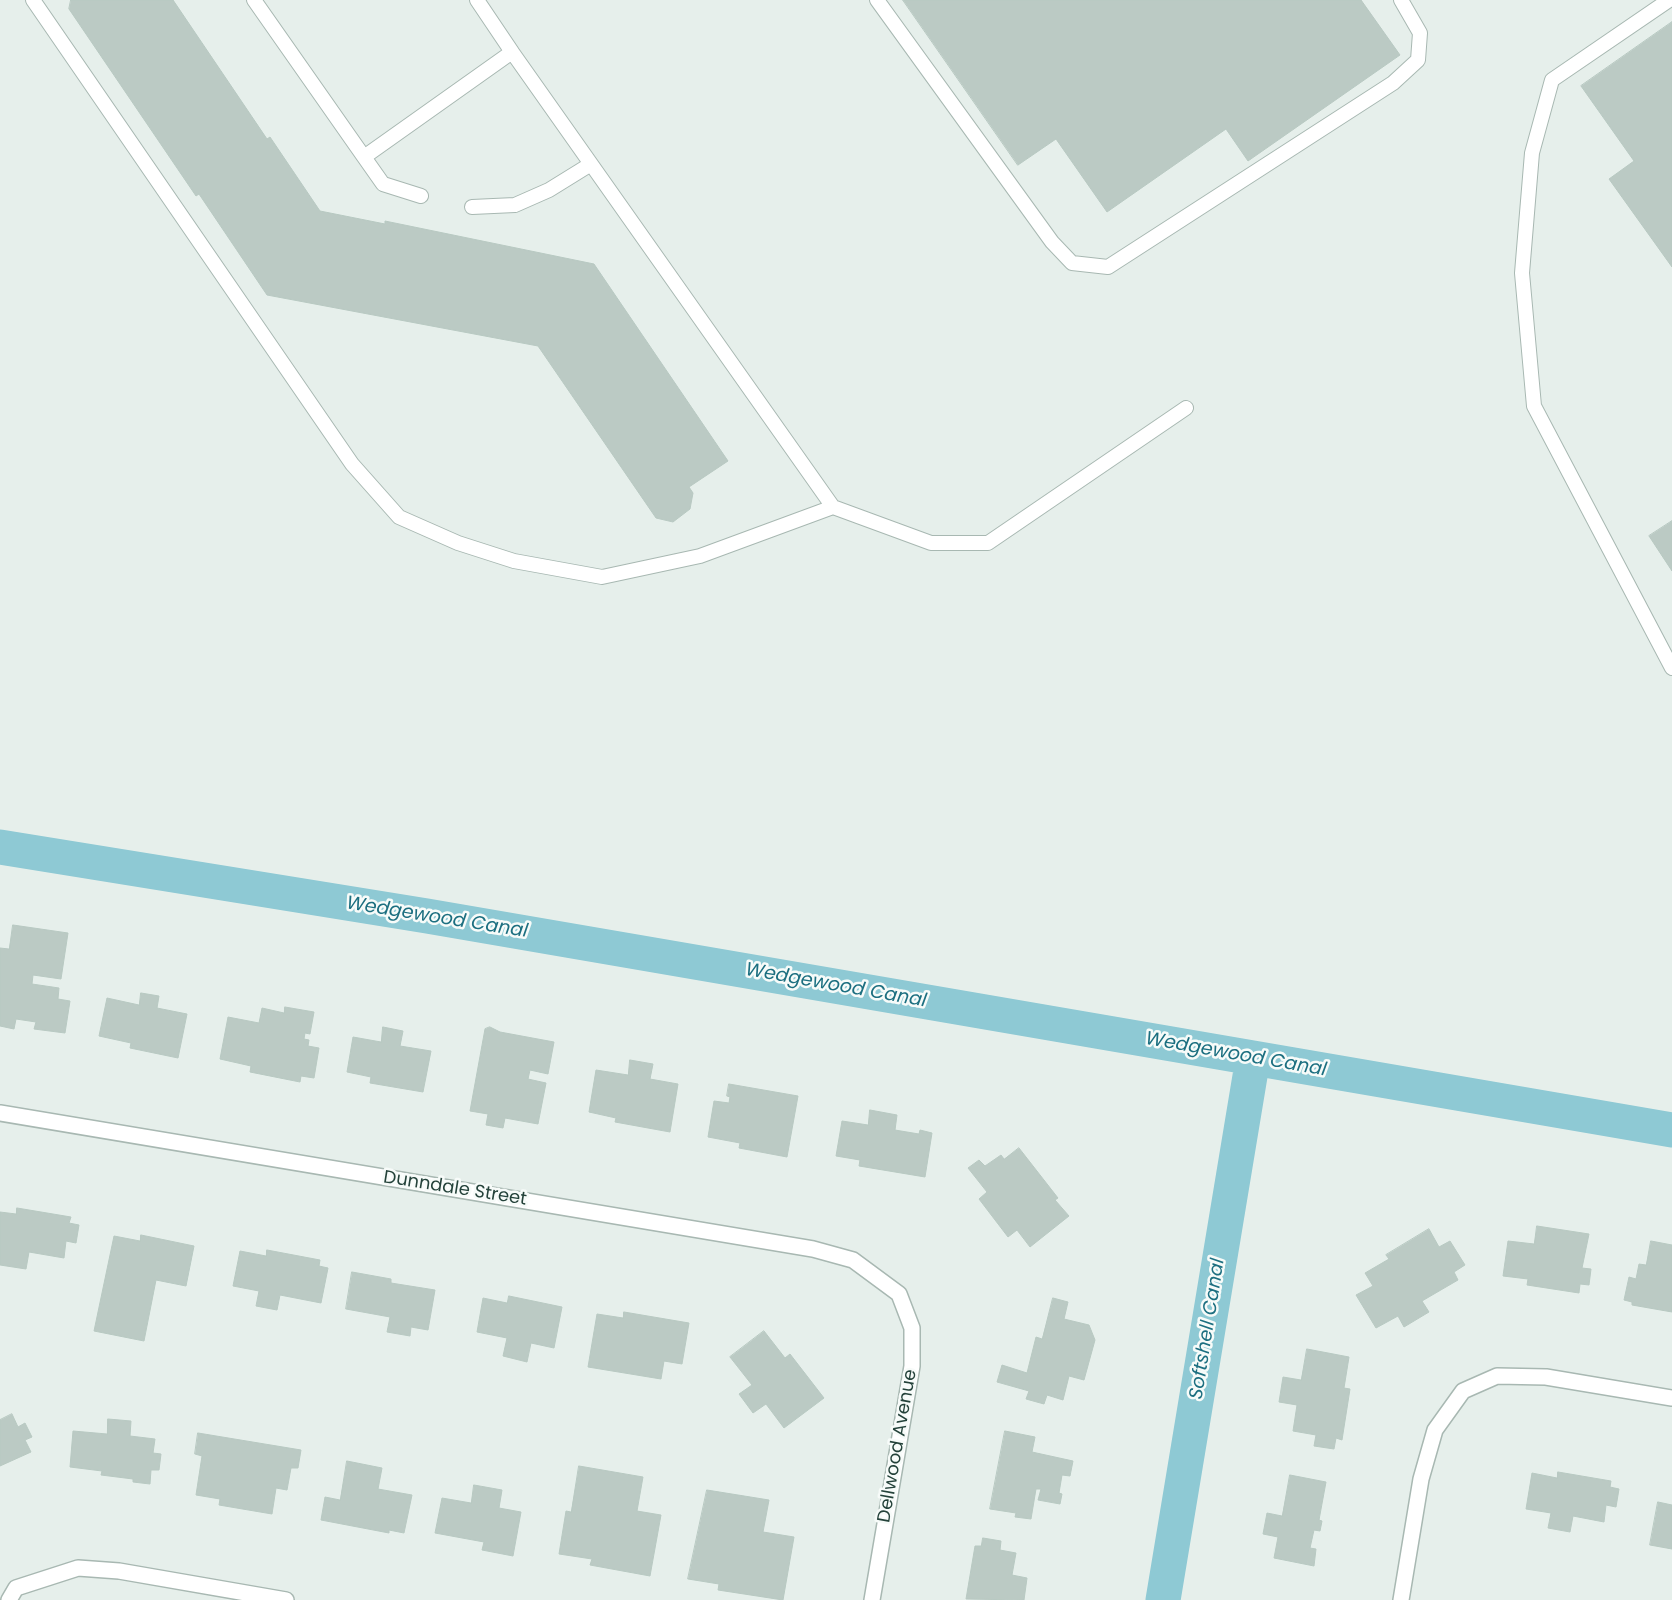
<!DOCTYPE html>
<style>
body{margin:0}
canvas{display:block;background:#e6efeb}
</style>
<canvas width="1672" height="1600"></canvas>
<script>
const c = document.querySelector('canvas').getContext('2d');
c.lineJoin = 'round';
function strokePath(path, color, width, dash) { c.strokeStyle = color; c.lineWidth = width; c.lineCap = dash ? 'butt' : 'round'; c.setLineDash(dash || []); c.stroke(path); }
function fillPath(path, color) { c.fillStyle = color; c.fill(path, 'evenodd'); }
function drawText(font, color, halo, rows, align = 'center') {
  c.font = font + ' Poppins,sans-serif'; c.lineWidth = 5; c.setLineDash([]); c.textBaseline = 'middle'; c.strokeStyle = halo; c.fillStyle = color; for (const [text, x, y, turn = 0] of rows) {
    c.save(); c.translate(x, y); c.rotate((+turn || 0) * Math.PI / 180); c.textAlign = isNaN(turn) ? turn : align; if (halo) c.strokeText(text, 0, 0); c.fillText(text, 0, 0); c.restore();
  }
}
strokePath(new Path2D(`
 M 0,847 L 427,916 L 1672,1130
 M 1163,1600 L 1253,1058`), '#8ec9d4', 35);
const building = new Path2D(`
 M 71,0 L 173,0 L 267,139 L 270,137 L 320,211 L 385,224 L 385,221 L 594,264 L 728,461 L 689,487 L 693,493 L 690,509 L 673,522 L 656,518 L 538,346 L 267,295 L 199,194 L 196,196 L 69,9 Z
 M 903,0 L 1361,0 L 1400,55 L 1248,161 L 1226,129 L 1107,212 L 1056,139 L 1018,165 Z
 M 1672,22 L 1672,267 L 1609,179 L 1634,161 L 1581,86 Z
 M 1672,521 L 1672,571 L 1649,536 Z
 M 13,925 L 68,933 L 61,979 L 33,975 L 32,984 L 59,988 L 58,999 L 70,1001 L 65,1033 L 34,1029 L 36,1022 L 16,1019 L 14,1029 L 0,1026 L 0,948 L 9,949 Z
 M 141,993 L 159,996 L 157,1008 L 187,1014 L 178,1058 L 130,1048 L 131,1043 L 99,1036 L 107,998 L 139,1005 Z
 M 285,1007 L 314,1012 L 310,1034 L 305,1033 L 304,1039 L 309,1040 L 308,1046 L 319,1048 L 314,1078 L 301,1076 L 300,1082 L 250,1072 L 251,1066 L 220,1059 L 228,1017 L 259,1023 L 262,1008 L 284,1013 Z
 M 383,1027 L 403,1031 L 400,1046 L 431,1051 L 423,1092 L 370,1083 L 371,1077 L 347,1072 L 353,1037 L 381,1042 Z
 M 490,1027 L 500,1032 L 554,1042 L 548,1074 L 530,1070 L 528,1079 L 546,1083 L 538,1124 L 505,1118 L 503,1128 L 486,1125 L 488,1114 L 470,1111 L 485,1029 Z
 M 630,1060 L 653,1064 L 650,1079 L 678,1084 L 670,1132 L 615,1122 L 616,1118 L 589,1112 L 596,1070 L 628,1075 Z
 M 729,1084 L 798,1096 L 787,1157 L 739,1148 L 740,1143 L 708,1137 L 714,1101 L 729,1103 L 730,1097 L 727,1096 Z
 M 870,1110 L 897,1115 L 895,1130 L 919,1134 L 920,1130 L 932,1133 L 925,1177 L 859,1166 L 860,1160 L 836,1156 L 842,1121 L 868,1125 Z
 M 1019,1148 L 1058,1198 L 1055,1200 L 1069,1216 L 1030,1247 L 1017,1230 L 1008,1237 L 979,1199 L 987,1192 L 968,1168 L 979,1160 L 985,1166 L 1001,1155 L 1004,1159 Z
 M 17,1208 L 71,1217 L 69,1223 L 79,1225 L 76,1243 L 66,1241 L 64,1258 L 29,1252 L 26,1269 L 0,1265 L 0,1212 L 16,1214 Z
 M 1537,1226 L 1589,1234 L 1582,1268 L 1591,1269 L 1589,1285 L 1580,1284 L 1579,1293 L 1527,1285 L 1528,1279 L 1503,1276 L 1508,1241 L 1534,1244 Z
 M 1429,1229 L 1439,1247 L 1450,1241 L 1465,1265 L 1454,1272 L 1458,1280 L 1422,1301 L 1429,1312 L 1404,1327 L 1398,1316 L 1376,1328 L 1356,1295 L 1373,1286 L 1365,1273 L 1389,1259 L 1386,1255 Z
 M 141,1235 L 194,1246 L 186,1286 L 156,1280 L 144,1341 L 94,1331 L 114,1236 L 140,1241 Z
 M 1651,1241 L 1672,1245 L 1672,1312 L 1632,1305 L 1632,1302 L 1624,1300 L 1629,1277 L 1636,1279 L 1639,1264 L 1646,1265 Z
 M 267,1250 L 320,1260 L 319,1266 L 328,1268 L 321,1303 L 280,1295 L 277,1310 L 256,1306 L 259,1291 L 233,1286 L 240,1251 L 266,1256 Z
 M 352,1272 L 391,1279 L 391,1283 L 435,1290 L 428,1330 L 411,1327 L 410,1336 L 387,1332 L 390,1317 L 346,1309 Z
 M 509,1296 L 562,1307 L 554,1348 L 531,1343 L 527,1362 L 503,1356 L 507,1338 L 477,1332 L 483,1298 L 507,1303 Z
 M 1053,1298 L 1068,1302 L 1064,1319 L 1089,1325 L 1095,1340 L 1084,1380 L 1069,1376 L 1063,1400 L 1047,1395 L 1044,1404 L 1026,1399 L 1029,1391 L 997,1382 L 1002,1365 L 1027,1373 L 1036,1337 L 1042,1339 Z
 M 624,1312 L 689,1323 L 682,1364 L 664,1361 L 661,1379 L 588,1367 L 597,1314 L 623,1318 Z
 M 764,1331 L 785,1358 L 790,1354 L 824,1398 L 784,1428 L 766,1404 L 753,1413 L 739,1394 L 752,1385 L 730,1357 Z
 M 1307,1349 L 1349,1357 L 1344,1388 L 1350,1389 L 1342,1440 L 1336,1438 L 1334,1449 L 1314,1446 L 1316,1435 L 1293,1431 L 1297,1405 L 1279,1402 L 1283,1377 L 1301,1380 Z
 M 12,1414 L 18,1427 L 25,1423 L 32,1437 L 25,1440 L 31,1452 L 0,1466 L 0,1420 Z
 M 108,1419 L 131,1421 L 130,1436 L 155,1439 L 153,1453 L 161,1454 L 159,1470 L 151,1470 L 150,1484 L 133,1482 L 133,1479 L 101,1475 L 102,1471 L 70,1467 L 73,1431 L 107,1434 Z
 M 1005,1431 L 1035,1437 L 1032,1452 L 1073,1461 L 1070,1476 L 1062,1475 L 1059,1493 L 1062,1494 L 1060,1504 L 1038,1500 L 1041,1489 L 1036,1489 L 1031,1519 L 1015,1517 L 1016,1513 L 990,1509 Z
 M 198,1433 L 301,1450 L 298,1468 L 291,1468 L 287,1490 L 276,1488 L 272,1514 L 219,1505 L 220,1499 L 196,1495 L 202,1456 L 195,1454 Z
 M 347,1461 L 382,1468 L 378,1489 L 412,1495 L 404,1533 L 389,1530 L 389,1533 L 321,1520 L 325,1497 L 340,1500 Z
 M 579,1466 L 643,1477 L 637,1511 L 661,1515 L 650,1576 L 590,1565 L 592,1559 L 559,1554 L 566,1511 L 571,1512 Z
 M 1558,1472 L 1611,1481 L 1610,1487 L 1619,1489 L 1616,1507 L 1606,1505 L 1604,1522 L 1573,1516 L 1570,1532 L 1548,1528 L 1551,1513 L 1526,1509 L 1532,1473 L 1557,1478 Z
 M 1290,1475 L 1326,1482 L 1319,1520 L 1322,1521 L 1320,1531 L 1314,1530 L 1310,1548 L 1316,1549 L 1314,1566 L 1274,1558 L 1278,1537 L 1263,1534 L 1267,1513 L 1282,1516 Z
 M 474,1485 L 502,1490 L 499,1508 L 521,1512 L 513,1556 L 482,1550 L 484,1542 L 435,1533 L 442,1498 L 471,1503 Z
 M 707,1490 L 769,1500 L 763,1532 L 794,1537 L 783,1600 L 718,1590 L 719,1584 L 688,1579 Z
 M 1658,1502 L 1672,1505 L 1672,1549 L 1650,1545 Z
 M 983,1538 L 1001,1541 L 1000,1550 L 1016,1553 L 1012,1575 L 1027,1578 L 1024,1600 L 966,1599 L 975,1546 L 981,1546 Z`);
fillPath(building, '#bbcac4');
strokePath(building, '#b8c9c2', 1);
const service = new Path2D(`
 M 33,0 L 352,464 L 399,517 L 458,543 L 514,561 L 602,577 L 700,556 L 833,507
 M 254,0 L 364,157 L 512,52 L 833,507 L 931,543 L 988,543 L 1186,408
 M 477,0 L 512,52
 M 877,0 L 1052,242 L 1072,263 L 1108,267 L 1393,83 L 1418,60 L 1420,33 L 1401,0
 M 1669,0 L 1552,80 L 1532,153 L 1522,273 L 1534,406 L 1672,668
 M 364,157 L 383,184 L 421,196
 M 472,207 L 515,205 L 549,190 L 591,164`);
const minor = new Path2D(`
 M 0,1113 L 813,1249 L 853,1260 L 899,1294 L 912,1328 L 912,1366 L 872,1600
 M 9,1600 L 16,1588 L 78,1568 L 119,1571 L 286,1600
 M 1401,1600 L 1421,1479 L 1435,1430 L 1463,1391 L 1497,1376 L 1546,1377 L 1672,1398`);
strokePath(service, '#a8b8b2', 16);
strokePath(minor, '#a8b8b2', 18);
strokePath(service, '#fff', 14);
strokePath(minor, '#fff', 15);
drawText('18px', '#24423a', '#f7fbf9', [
 ["Dunndale Street",455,1189,9],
 ["Dellwood Avenue",898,1446,-80]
]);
drawText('italic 19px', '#1c6f80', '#f7fbf9', [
 ["Wedgewood Canal",437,918,9],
 ["Wedgewood Canal",836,986,10],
 ["Wedgewood Canal",1236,1055,10],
 ["Softshell Canal",1208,1329,-81]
]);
</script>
